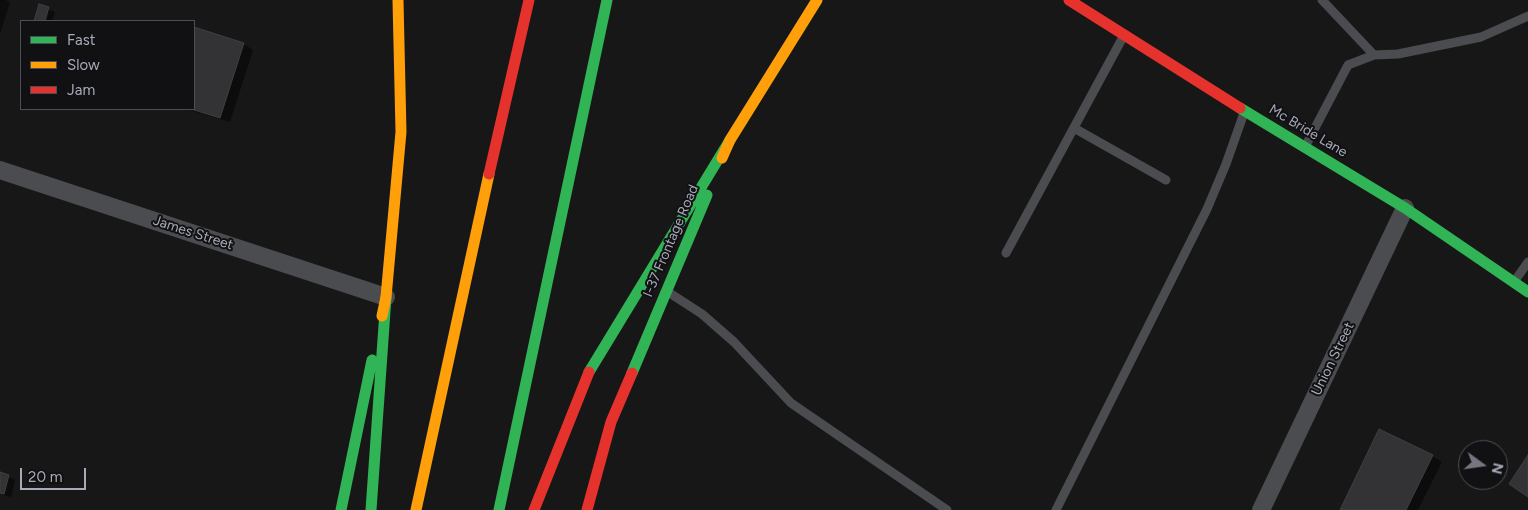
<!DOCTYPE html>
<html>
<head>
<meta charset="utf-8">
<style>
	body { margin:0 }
	#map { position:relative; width:1528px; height:510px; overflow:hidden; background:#171717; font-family:Figtree,sans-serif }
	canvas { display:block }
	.legend { position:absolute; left:20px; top:20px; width:175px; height:90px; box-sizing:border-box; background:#111113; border:1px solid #4d4e55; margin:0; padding:6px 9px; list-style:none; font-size:15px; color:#a7aab9 }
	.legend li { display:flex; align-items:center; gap:10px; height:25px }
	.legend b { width:25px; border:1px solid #4d4e55 }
	.north { position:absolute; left:1458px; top:440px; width:50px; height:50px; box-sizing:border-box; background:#111113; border:1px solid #4d4e55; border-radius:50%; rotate:104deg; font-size:14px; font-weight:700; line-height:20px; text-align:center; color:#a7aab9 }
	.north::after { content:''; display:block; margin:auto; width:18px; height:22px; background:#757780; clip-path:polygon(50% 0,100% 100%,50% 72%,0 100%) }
	.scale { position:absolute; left:20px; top:468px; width:66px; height:22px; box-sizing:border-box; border:2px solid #a7aab9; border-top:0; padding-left:6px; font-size:15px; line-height:18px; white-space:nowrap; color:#a7aab9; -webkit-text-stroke:4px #111113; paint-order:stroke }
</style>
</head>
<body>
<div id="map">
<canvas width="1528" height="510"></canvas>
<ul class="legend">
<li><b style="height:6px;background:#30b455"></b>Fast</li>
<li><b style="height:6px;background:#ff9f0a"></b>Slow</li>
<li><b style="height:6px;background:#e5322d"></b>Jam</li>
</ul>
<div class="north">N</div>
<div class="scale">20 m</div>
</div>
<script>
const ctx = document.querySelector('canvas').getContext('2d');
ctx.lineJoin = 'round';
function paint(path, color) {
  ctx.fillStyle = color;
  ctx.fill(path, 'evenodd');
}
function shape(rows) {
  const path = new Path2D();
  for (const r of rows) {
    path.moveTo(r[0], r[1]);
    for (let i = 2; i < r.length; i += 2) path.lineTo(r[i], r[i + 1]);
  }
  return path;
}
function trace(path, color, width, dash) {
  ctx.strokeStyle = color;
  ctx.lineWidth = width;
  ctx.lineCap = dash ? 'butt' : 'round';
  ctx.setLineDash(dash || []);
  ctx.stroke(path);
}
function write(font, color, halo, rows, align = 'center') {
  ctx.font = font + ' Figtree,sans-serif';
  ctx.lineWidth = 4;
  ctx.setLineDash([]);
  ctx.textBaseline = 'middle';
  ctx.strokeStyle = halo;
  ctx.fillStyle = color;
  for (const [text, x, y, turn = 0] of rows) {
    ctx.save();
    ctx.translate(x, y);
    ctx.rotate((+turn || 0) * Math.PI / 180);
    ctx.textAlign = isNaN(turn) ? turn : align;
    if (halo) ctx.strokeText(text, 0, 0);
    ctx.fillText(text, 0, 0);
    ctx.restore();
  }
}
paint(shape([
	[0,0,6,0,10,3,0,34],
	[40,6,55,12,52,21,35,21],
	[194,28,244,44,253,50,230,122,186,109,194,109],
	[1432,456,1442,462,1418,510,1341,510],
	[0,473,15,480,11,497,0,494]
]), '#0007');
const building = shape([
	[39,4,49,7,45,21,34,21,39,4],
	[194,27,244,43,220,118,191,109,194,109,194,27],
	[1379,429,1433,455,1406,510,1340,510,1379,429],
	[1528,455,1528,497,1509,484,1528,455],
	[0,472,9,475,4,494,0,493,0,472]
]);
paint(building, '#333335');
trace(building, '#3f4043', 1);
trace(shape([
	[1322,0,1374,55],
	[1074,128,1166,180],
	[1305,147,1348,65,1374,55,1398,54,1481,37,1528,16],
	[1006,253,1123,37],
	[1514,282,1528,262],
	[668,292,702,314,734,342,791,403,947,510],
	[1056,510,1207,209,1226,164,1244,113]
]), '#4b4c50', 9);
trace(shape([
	[0,170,386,297],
	[1261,510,1405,208]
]), '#4b4c50', 18);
trace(shape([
	[1240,108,1405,208,1528,292],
	[589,372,730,140],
	[632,373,707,195],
	[341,510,372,360],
	[371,510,386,297],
	[499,510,607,0]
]), '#30b455', 11);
trace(shape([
	[722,158,730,140,817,0],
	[382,316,386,297,401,132,398,0],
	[416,510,489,174]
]), '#ff9f0a', 11);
trace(shape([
	[1069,0,1240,108],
	[489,174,529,0],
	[534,510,589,372],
	[587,510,611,422,632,373]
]), '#e5322d', 11);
write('14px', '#a7aab9', '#111113', [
	["Mc Bride Lane",1308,131,31],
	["James Street",193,233,18],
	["I-37 Frontage Road",671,241,-67],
	["Union Street",1333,359,-64]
]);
</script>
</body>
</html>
